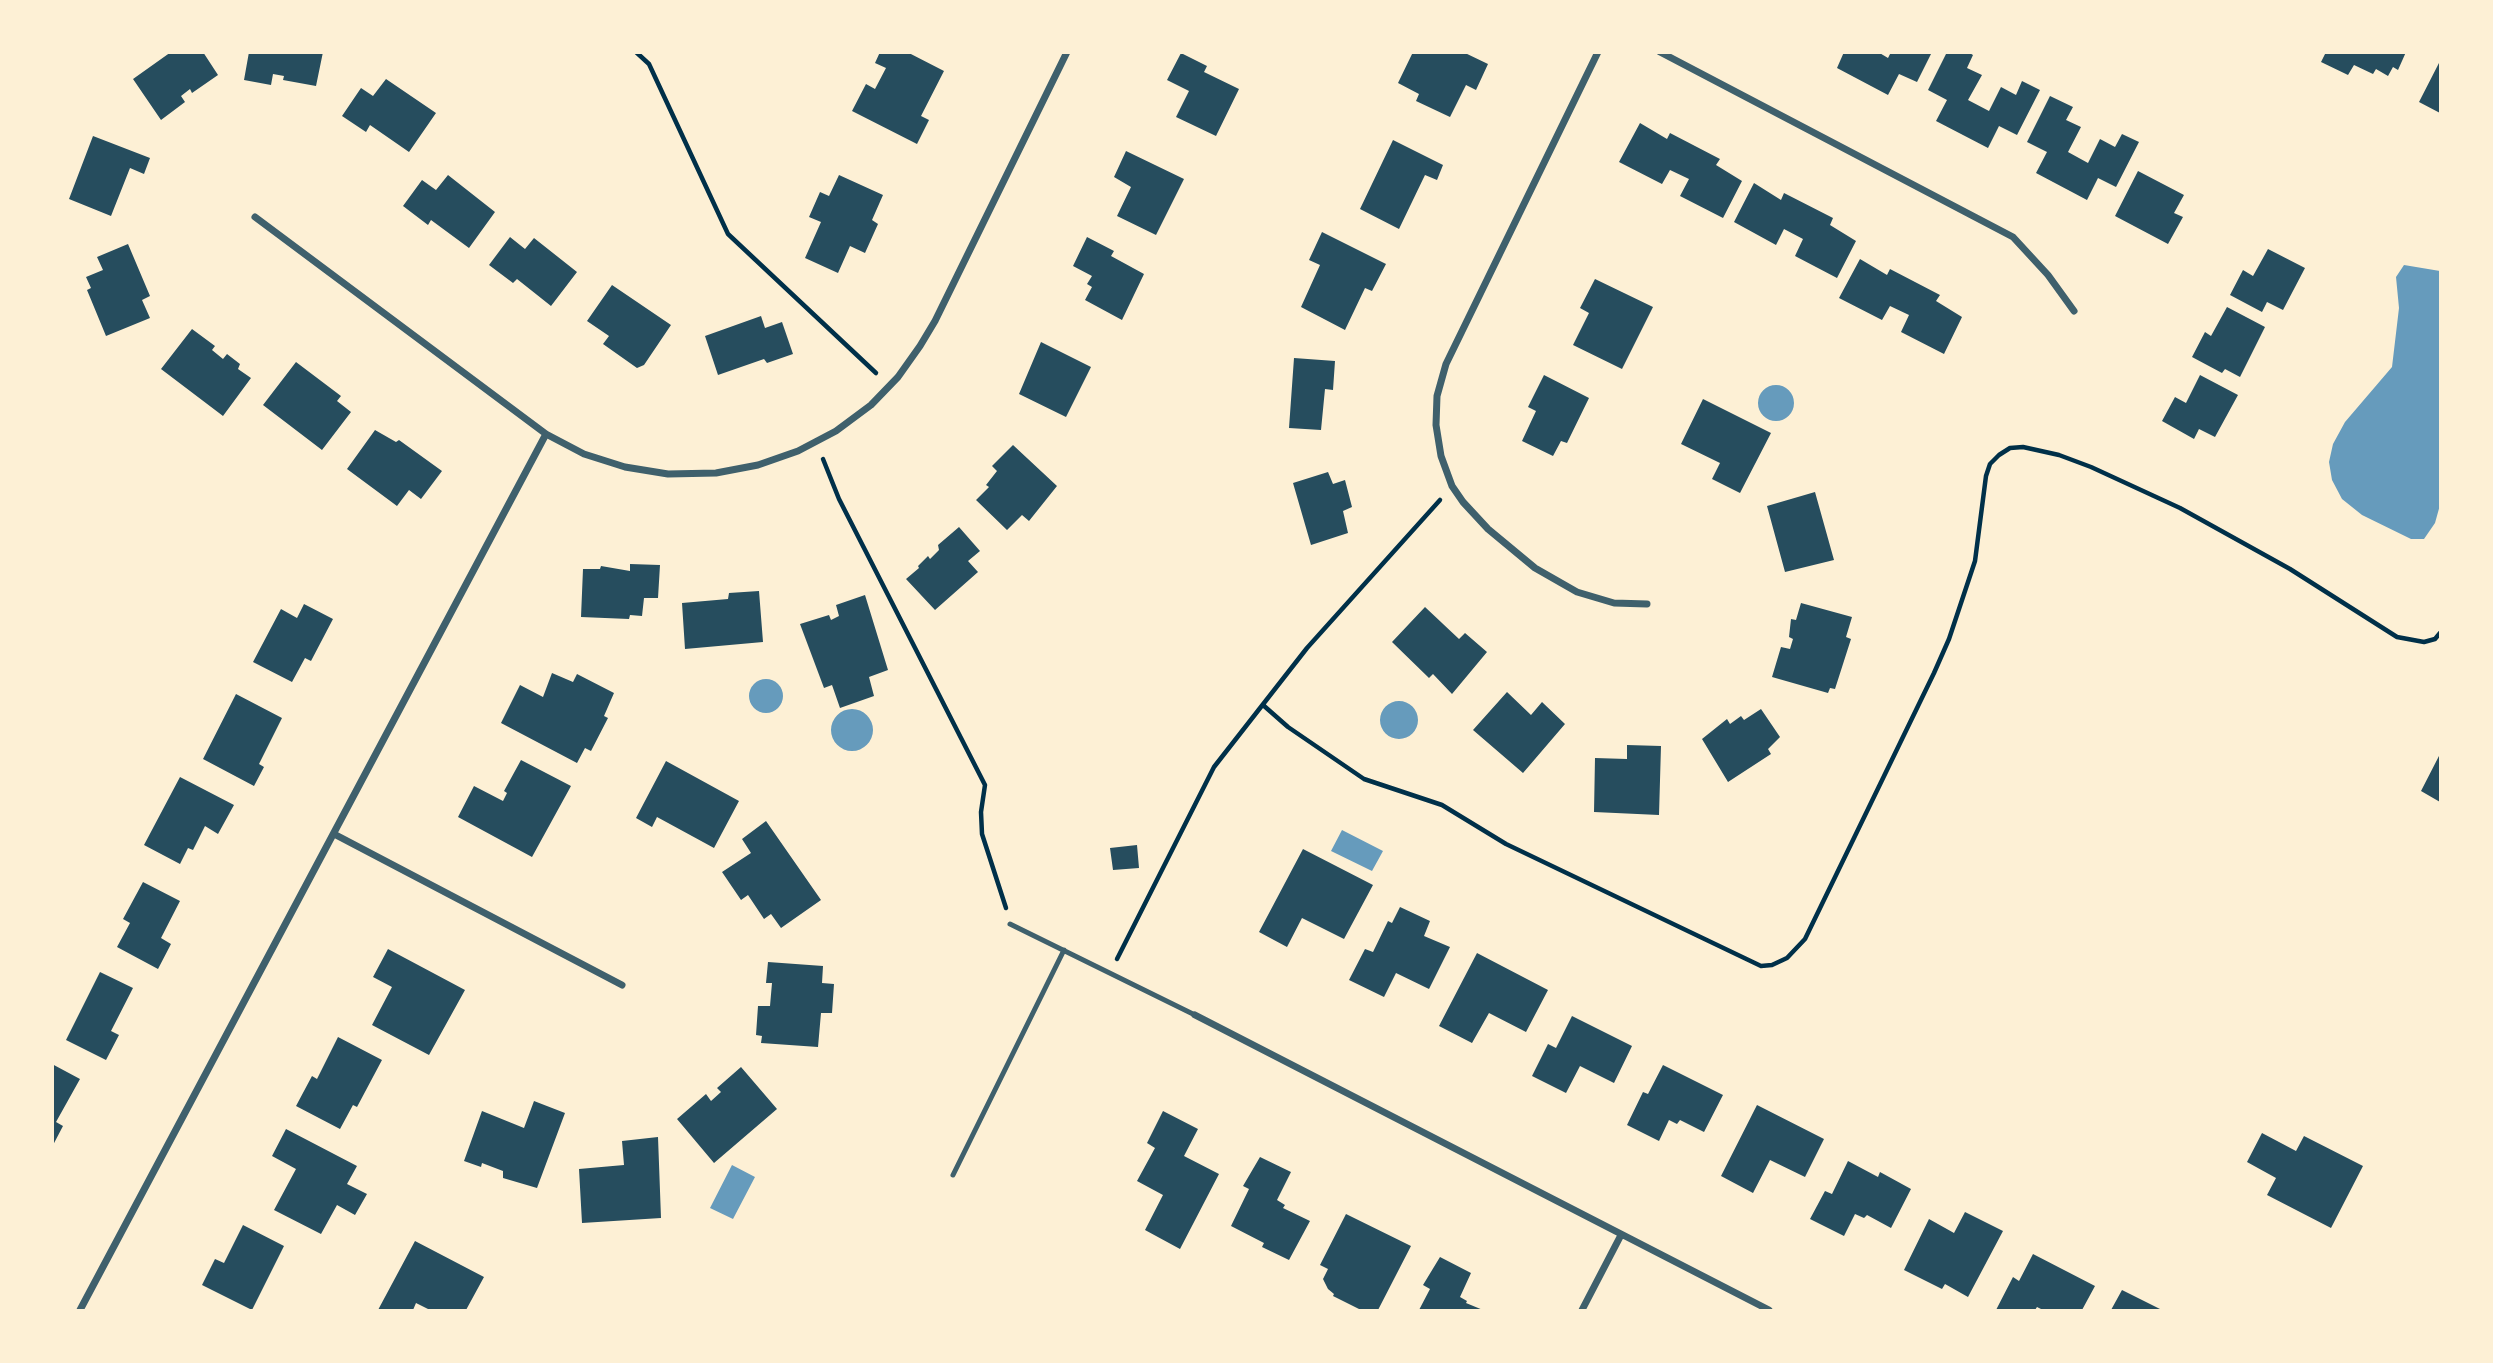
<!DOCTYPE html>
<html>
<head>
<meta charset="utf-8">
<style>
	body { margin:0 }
	#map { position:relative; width:2493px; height:1363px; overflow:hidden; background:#fdf0d5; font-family:Manrope,sans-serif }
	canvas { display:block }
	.frame { position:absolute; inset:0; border:54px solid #fdf0d5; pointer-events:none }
</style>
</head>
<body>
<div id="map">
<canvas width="2493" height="1363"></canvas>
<div class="frame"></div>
</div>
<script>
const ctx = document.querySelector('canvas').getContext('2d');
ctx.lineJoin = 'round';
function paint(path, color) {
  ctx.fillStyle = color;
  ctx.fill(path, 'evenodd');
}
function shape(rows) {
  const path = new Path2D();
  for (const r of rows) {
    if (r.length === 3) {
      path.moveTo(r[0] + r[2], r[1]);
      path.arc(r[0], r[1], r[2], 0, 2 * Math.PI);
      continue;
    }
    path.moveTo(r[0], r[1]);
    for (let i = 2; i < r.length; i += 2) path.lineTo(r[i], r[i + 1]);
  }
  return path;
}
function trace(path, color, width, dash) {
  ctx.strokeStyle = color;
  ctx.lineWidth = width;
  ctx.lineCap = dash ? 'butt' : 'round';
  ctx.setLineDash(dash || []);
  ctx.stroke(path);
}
paint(shape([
	[2404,265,2440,271,2440,505,2435,523,2424,539,2411,539,2362,515,2342,499,2332,480,2329,462,2333,444,2345,422,2392,367,2399,308,2396,277],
	[1776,403,18],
	[766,696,17],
	[1399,720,19],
	[852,730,21],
	[1342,830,1383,851,1372,871,1331,851],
	[732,1165,755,1177,733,1219,710,1208]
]), '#669bbc');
paint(shape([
	[171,52,203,52,218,75,192,93,190,89,181,96,185,102,161,120,133,79],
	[249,52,323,52,316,86,283,80,284,76,273,74,271,85,244,80],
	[880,52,907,52,944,71,921,116,929,120,917,144,852,111,866,84,875,89,886,68,875,63],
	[1413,52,1463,52,1488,64,1476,90,1466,85,1450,117,1416,101,1419,94,1398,83],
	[1844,52,1878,52,1888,58,1891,52,1932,52,1917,82,1899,74,1888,95,1837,68],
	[1947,52,1968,52,1973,55,1967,68,1982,75,1968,100,1989,111,2001,87,2016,95,2022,81,2040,90,2017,135,1999,126,1988,148,1936,121,1947,100,1928,90],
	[2326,52,2406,52,2398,70,2393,67,2388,76,2376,69,2373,74,2354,65,2348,75,2321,62],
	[1181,53,1207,66,1204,72,1239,89,1216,136,1176,117,1189,91,1167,80],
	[2440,61,2440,113,2419,102],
	[386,79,436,113,409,152,370,125,366,132,342,116,361,88,373,96],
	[2050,96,2073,107,2066,120,2081,127,2068,152,2088,163,2100,139,2115,147,2122,134,2139,142,2116,187,2098,178,2087,200,2036,173,2047,152,2027,142],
	[1640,123,1667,139,1670,133,1720,159,1716,165,1742,181,1723,218,1680,196,1689,179,1670,170,1662,184,1619,162],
	[93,136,150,158,144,174,130,168,111,216,69,199],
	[1393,140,1443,165,1437,180,1425,175,1399,229,1360,209],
	[1126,151,1184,179,1156,235,1117,216,1131,187,1114,177],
	[2138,171,2184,195,2174,213,2183,217,2168,244,2115,216],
	[448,175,495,212,469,248,431,220,428,225,403,206,422,180,436,190],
	[839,175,883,195,872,220,878,224,865,253,850,246,838,273,805,258,821,222,809,217,820,192,829,196],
	[1754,183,1781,200,1784,193,1833,218,1830,225,1856,241,1837,278,1795,256,1803,239,1784,229,1776,245,1734,222],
	[1322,232,1386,264,1372,291,1365,288,1345,330,1301,307,1320,265,1309,260],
	[510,237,525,249,534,238,577,272,551,306,517,279,513,283,489,265],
	[1087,237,1114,251,1111,256,1144,274,1122,320,1085,300,1092,287,1087,284,1092,276,1073,266],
	[128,244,150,296,142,300,150,318,106,336,87,290,91,288,86,277,103,270,97,257],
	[2268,249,2305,268,2283,310,2267,302,2262,312,2230,295,2243,270,2253,276],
	[1860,259,1887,275,1890,269,1940,295,1936,301,1962,317,1944,354,1901,332,1909,315,1890,306,1882,320,1839,298],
	[1595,279,1653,307,1622,369,1573,345,1589,313,1580,308],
	[612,285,671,325,644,365,637,368,603,344,609,336,587,321],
	[2227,307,2265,327,2240,377,2225,369,2222,373,2192,357,2205,332,2211,336],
	[761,316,765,328,782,322,793,354,767,363,764,359,718,375,705,336],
	[192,329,215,346,212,350,223,359,227,354,240,364,238,369,251,378,223,416,161,369],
	[1041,342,1091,367,1066,417,1019,394],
	[1294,358,1335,361,1333,390,1325,389,1321,430,1289,428],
	[296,362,341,396,337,401,351,412,322,450,263,405],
	[1544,375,1589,398,1567,443,1561,441,1553,456,1522,441,1536,411,1528,407],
	[2200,375,2238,395,2215,437,2199,429,2194,439,2162,421,2175,397,2186,403],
	[1703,399,1771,433,1740,493,1712,479,1720,463,1681,444],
	[375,430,396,442,399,440,442,471,421,499,409,490,397,506,347,469],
	[1013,445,1057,486,1029,521,1022,515,1007,530,976,500,989,487,986,485,997,471,992,466],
	[1328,472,1333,484,1345,480,1352,507,1343,511,1348,533,1311,545,1293,483],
	[1815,492,1834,560,1785,572,1767,506],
	[959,527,980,551,968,561,978,572,935,610,906,579,919,568,918,566,928,556,930,559,939,550,938,545],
	[630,564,660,565,658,598,644,598,642,616,630,615,629,619,581,617,583,569,600,569,601,566,630,571],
	[759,591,763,642,685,649,682,603,728,599,729,593],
	[865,595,888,670,869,677,874,696,840,708,832,685,824,688,800,624,829,615,831,620,839,616,836,605],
	[1801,603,1852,617,1846,637,1851,639,1835,689,1830,688,1828,693,1772,677,1781,647,1790,649,1793,639,1789,637,1791,619,1796,620],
	[304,604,333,619,311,661,305,658,292,682,253,662,281,609,297,618],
	[1425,607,1459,639,1465,633,1487,652,1452,694,1433,674,1429,678,1392,642],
	[552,673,573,682,577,674,614,693,604,716,608,718,591,751,585,748,577,763,501,723,520,685,543,697],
	[1507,692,1531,715,1542,702,1565,724,1523,773,1473,730],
	[236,694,282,718,259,764,264,767,254,786,203,759],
	[1761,709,1780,737,1768,749,1771,754,1728,782,1702,739,1727,719,1730,724,1741,716,1744,720],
	[1627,745,1661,746,1659,815,1594,812,1595,758,1627,759],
	[2440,754,2440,802,2421,791],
	[521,760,571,786,532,857,458,817,474,786,503,801,507,793,504,791],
	[666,761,739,801,714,848,657,817,652,827,636,818],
	[180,777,234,805,218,834,205,826,193,850,188,848,180,864,144,845],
	[766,821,821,900,781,928,771,914,764,919,748,895,741,900,722,872,751,853,742,839],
	[1137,845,1139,868,1113,870,1110,848],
	[1303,849,1373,885,1344,939,1302,918,1287,947,1259,932],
	[143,882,180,901,161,938,171,944,158,969,117,947,130,923,123,919],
	[1400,907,1430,921,1424,936,1450,947,1429,989,1396,973,1384,997,1349,980,1365,949,1373,952,1388,921,1392,923],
	[388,949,465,990,429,1055,372,1025,392,987,373,977],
	[1477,953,1548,990,1526,1032,1489,1013,1472,1043,1439,1026],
	[768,962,823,966,822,983,834,984,832,1013,821,1013,818,1047,761,1043,762,1036,756,1035,758,1006,770,1006,772,983,766,983],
	[100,972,133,988,111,1031,119,1035,106,1060,66,1040],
	[1572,1016,1632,1046,1614,1083,1580,1066,1566,1093,1532,1076,1548,1044,1556,1048],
	[338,1037,382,1060,357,1107,353,1105,340,1129,296,1106,312,1076,317,1079],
	[52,1064,80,1079,56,1122,63,1126,52,1147],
	[1663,1065,1723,1095,1704,1132,1680,1120,1677,1124,1669,1120,1659,1141,1627,1125,1643,1092,1648,1094],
	[741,1067,777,1109,714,1163,677,1119,706,1094,711,1101,721,1092,717,1088],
	[534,1101,565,1113,537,1188,503,1178,503,1171,482,1163,481,1167,464,1161,482,1111,524,1128],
	[1757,1105,1824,1139,1805,1177,1770,1160,1753,1193,1721,1176],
	[1163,1111,1198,1129,1184,1156,1219,1174,1180,1249,1145,1230,1163,1195,1137,1181,1155,1148,1147,1143],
	[286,1129,357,1166,347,1184,367,1194,355,1215,337,1205,321,1234,274,1210,296,1169,272,1156],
	[2262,1133,2296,1151,2304,1136,2363,1166,2331,1228,2267,1195,2276,1178,2247,1162],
	[658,1137,661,1218,582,1223,579,1169,624,1165,622,1141],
	[1260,1157,1291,1172,1277,1200,1285,1205,1283,1208,1310,1221,1289,1260,1262,1247,1264,1243,1231,1226,1249,1189,1243,1186],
	[1848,1161,1878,1177,1880,1172,1911,1189,1891,1228,1867,1215,1864,1218,1855,1214,1844,1236,1810,1219,1825,1191,1832,1194],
	[1965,1212,2003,1231,1968,1297,1945,1284,1942,1289,1904,1270,1929,1219,1954,1233],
	[1346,1214,1411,1246,1378,1310,1361,1310,1333,1296,1334,1294,1328,1289,1323,1279,1328,1269,1320,1265],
	[243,1225,284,1246,252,1310,202,1285,215,1259,224,1263],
	[415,1241,484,1277,466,1310,430,1310,416,1303,413,1310,378,1310],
	[2033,1254,2095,1286,2082,1310,2043,1310,2037,1307,2035,1310,1996,1310,2013,1277,2019,1281],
	[1440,1257,1471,1273,1460,1297,1467,1301,1466,1303,1483,1310,1419,1310,1430,1289,1423,1285],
	[2122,1290,2162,1310,2111,1310]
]), '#264d5e');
trace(shape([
	[636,52,649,64,728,234,876,373],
	[823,459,839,499,985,785,981,812,982,834,1006,908],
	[1263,705,1288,727,1364,779,1442,805,1506,844,1761,966,1772,965,1787,958,1805,939,1934,673,1949,639,1975,561,1986,476,1990,464,1999,455,2010,448,2023,447,2059,455,2091,467,2180,508,2290,569,2397,637,2424,642,2435,639,2440,633],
	[1117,959,1214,767,1307,648,1440,500]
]), '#003049', 4.5);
trace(shape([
	[1010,924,1195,1015],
	[953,1175,1064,950]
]), '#3f606c', 5);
trace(shape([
	[1598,52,1446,364,1437,396,1436,425,1441,456,1452,486,1463,502,1488,529,1535,568,1577,592,1614,603,1647,604],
	[1660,52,2013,237,2048,275,2074,311],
	[255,217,546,434,584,454,625,467,668,474,716,473,758,465,798,451,836,431,871,405,898,377,920,346,935,321,1067,52],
	[334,834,622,985],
	[1195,1015,1769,1310],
	[80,1310,546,434],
	[1582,1310,1621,1235]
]), '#3f606c', 7);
</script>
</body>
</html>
